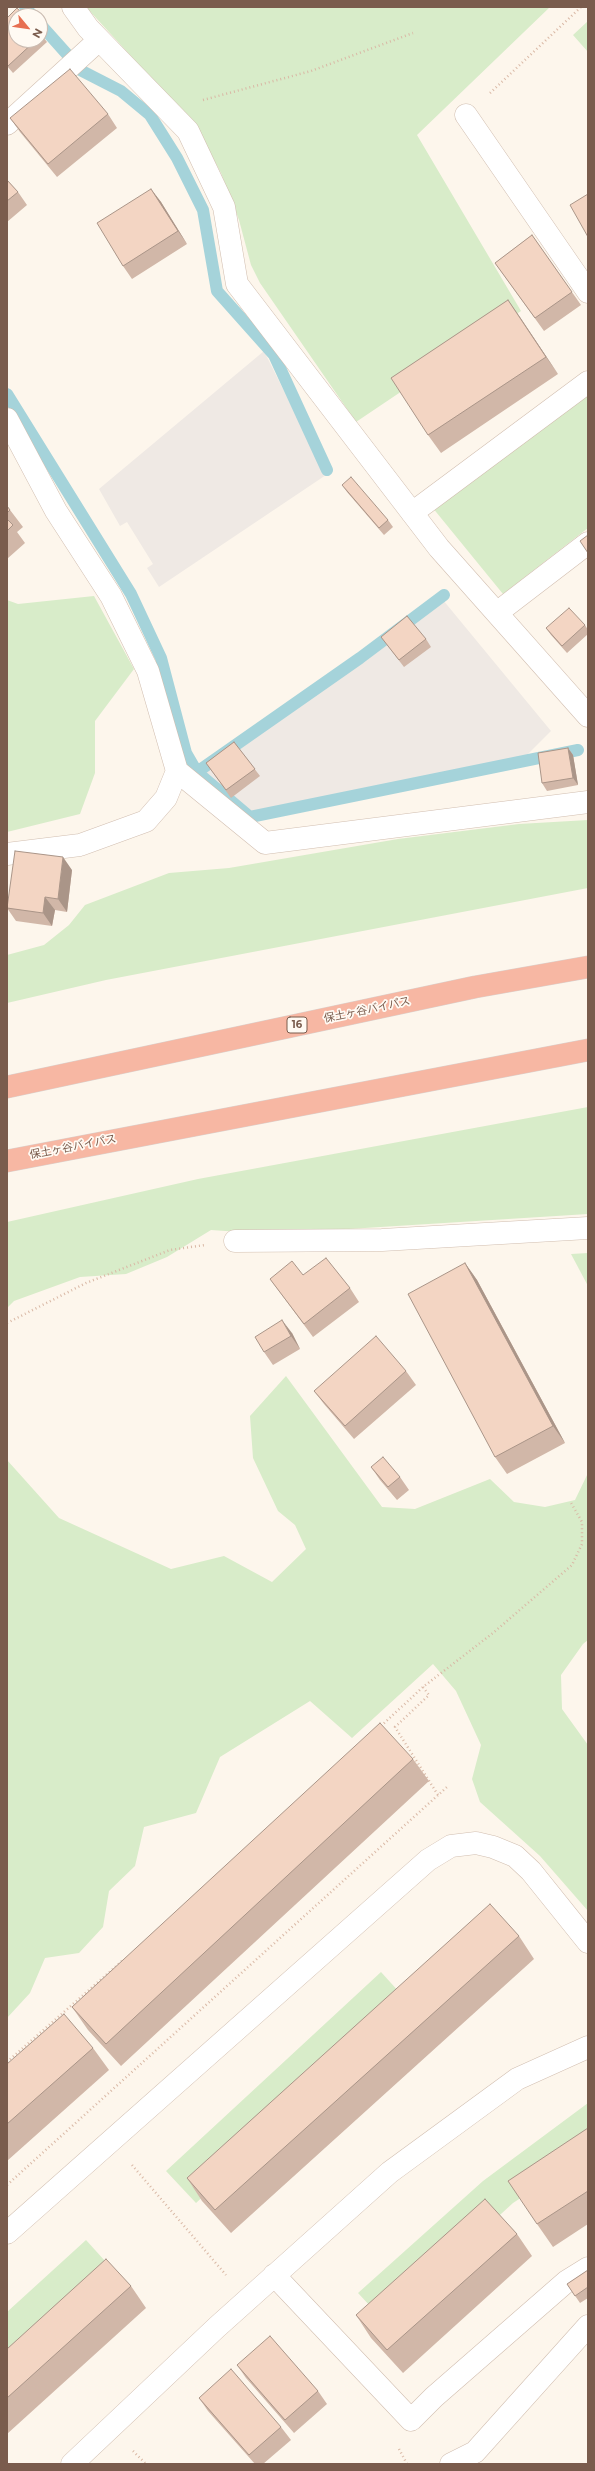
<!DOCTYPE html>
<html>
<head>
<meta charset="utf-8">
<style>
	body { margin:0 }
	#map { position:relative; width:595px; height:2471px; overflow:hidden; background:#fdf6ec; font-family:Montserrat,sans-serif }
	canvas { display:block }
	.frame { position:absolute; inset:0; border:8px solid #7a5c4d; pointer-events:none }
	.north { position:absolute; left:8px; top:8px; width:40px; height:40px; box-sizing:border-box; background:#fffaf3; border:1px solid #cabbb1; border-radius:50%; rotate:119deg; font-size:11px; font-weight:700; line-height:16px; text-align:center; color:#7a5c4d }
	.north::after { content:''; display:block; margin:auto; width:14px; height:18px; background:#e76f51; clip-path:polygon(50% 0,100% 100%,50% 72%,0 100%) }
</style>
</head>
<body>
<div id="map">
<canvas width="595" height="2471"></canvas>
<div class="frame"></div>
<div class="north">N</div>
</div>
<script>
const ctx = document.querySelector('canvas').getContext('2d');
ctx.lineJoin = 'round';
function paint(path, color) {
  ctx.fillStyle = color;
  ctx.fill(path, 'evenodd');
}
function shape(rows) {
  const path = new Path2D();
  for (const r of rows) {
    path.moveTo(r[0], r[1]);
    for (let i = 2; i < r.length; i += 2) path.lineTo(r[i], r[i + 1]);
  }
  return path;
}
function trace(path, color, width, dash) {
  ctx.strokeStyle = color;
  ctx.lineWidth = width;
  ctx.lineCap = dash ? 'butt' : 'round';
  ctx.setLineDash(dash || []);
  ctx.stroke(path);
}
function write(font, color, halo, rows, align = 'center') {
  ctx.font = font + ' Montserrat,"Noto Sans JP",sans-serif';
  ctx.lineWidth = 3.5;
  ctx.setLineDash([]);
  ctx.textBaseline = 'middle';
  ctx.strokeStyle = halo;
  ctx.fillStyle = color;
  for (const [text, x, y, turn = 0] of rows) {
    ctx.save();
    ctx.translate(x, y);
    ctx.rotate((+turn || 0) * Math.PI / 180);
    ctx.textAlign = isNaN(turn) ? turn : align;
    if (halo) ctx.strokeText(text, 0, 0);
    ctx.fillText(text, 0, 0);
    ctx.restore();
  }
}
paint(shape([
	[264,351,326,475,159,587,147,568,153,564,127,522,120,526,99,489],
	[443,600,551,731,526,756,250,815,202,774]
]), '#efe9e4');
paint(shape([
	[86,7,550,7,417,135,521,311,356,422,260,283,251,265,239,220,221,173,196,127],
	[588,21,588,52,573,35],
	[588,389,588,528,503,594,432,507],
	[94,596,134,669,95,721,95,773,80,814,7,832,7,600,18,604],
	[588,820,588,888,106,980,7,1003,7,955,44,945,69,925,85,905,169,873,229,868,398,839,519,824],
	[588,1107,588,1214,269,1234,211,1230,167,1257,126,1274,80,1277,14,1301,7,1308,7,1222,198,1179],
	[588,1253,588,1286,571,1254],
	[286,1376,382,1507,415,1509,490,1479,514,1502,545,1507,575,1500,588,1473,588,1640,583,1644,561,1675,562,1709,588,1745,588,1911,540,1856,480,1802,472,1779,481,1745,456,1691,433,1664,352,1738,310,1701,220,1757,196,1813,144,1827,135,1866,109,1891,103,1927,79,1953,45,1958,30,1993,7,2018,7,1460,59,1518,171,1569,224,1556,272,1582,306,1549,295,1525,278,1511,253,1458,250,1416],
	[381,1972,410,2004,196,2203,166,2171],
	[588,2103,588,2154,513,2203,384,2321,358,2293,483,2181],
	[86,2240,115,2272,7,2370,7,2312]
]), '#d8ecc9');
trace(shape([
	[25,7,33,16],
	[40,24,82,71,121,91,150,115,177,158,203,210,217,291,274,355,327,470],
	[7,394,131,594,161,658,186,753,197,772,250,817,578,750],
	[197,772,360,658,444,595]
]), '#a5d3da', 12);
const minor = shape([
	[73,7,88,28,188,131,224,207,237,284,439,548,588,716],
	[466,115,588,292],
	[7,124,99,40],
	[7,419,56,511,111,596,148,671,177,771,265,843,588,802],
	[412,513,588,382],
	[498,612,588,543],
	[7,854,80,845,146,821,166,798,177,771],
	[235,1241,382,1240,588,1228],
	[7,2233,428,1860,451,1846,476,1843,493,1847,515,1856,531,1871,588,1942],
	[274,2275,411,2420,434,2397,567,2281,588,2268],
	[72,2464,217,2327,390,2172,517,2079,588,2047],
	[451,2464,475,2452,588,2326]
]);
const highway = shape([
	[7,1087,475,987,588,967],
	[7,1161,588,1050]
]);
trace(minor, '#d1beb0', 23);
trace(highway, '#dad1cd', 23);
trace(shape([
	[490,93,581,7],
	[203,100,311,71,413,33],
	[7,1323,86,1283,170,1250,205,1245],
	[423,1687,429,1695,395,1727,438,1795],
	[381,1726,423,1687,493,1633,572,1565,582,1544,582,1522,570,1501],
	[7,2062,122,1961],
	[132,2165,226,2275],
	[7,2185,447,1787],
	[399,2449,407,2464],
	[133,2451,146,2464]
]), '#d9b8a5', 2.5, [1, 3]);
trace(minor, '#fff', 22);
trace(highway, '#f7b7a3', 22);
paint(shape([
	[7,18,16,40,40,40,40,33,47,42,13,73,7,66],
	[108,114,117,128,57,177,20,132,10,118],
	[7,180,18,192,27,205,7,222],
	[151,189,161,202,187,244,132,279,123,266],
	[532,235,581,305,544,331,495,263],
	[508,300,558,374,441,453,428,435],
	[342,485,388,520,393,527,384,535,347,492],
	[7,506,23,527,17,532,25,543,7,559],
	[585,625,588,630,588,634,567,653,551,635,546,628],
	[381,637,426,639,431,647,404,667],
	[234,742,260,776,231,798,206,763],
	[568,748,573,755,578,785,547,791,542,783],
	[72,870,67,912,55,910,52,926,16,921,7,908],
	[465,1263,477,1280,565,1443,507,1474,495,1457],
	[303,1275,350,1288,359,1302,313,1337,270,1279],
	[292,1333,300,1349,273,1365,264,1352],
	[406,1371,416,1385,354,1439,324,1404,314,1391],
	[371,1467,400,1477,409,1490,397,1500,380,1480],
	[413,1759,429,1781,121,2066,88,2030,72,2007],
	[519,1936,534,1959,231,2233,202,2201,187,2178],
	[93,2048,109,2070,7,2161,7,2064],
	[588,2128,588,2224,553,2247,537,2224],
	[517,2234,532,2256,403,2373,371,2338,356,2315],
	[588,2270,588,2298,580,2303,567,2284],
	[131,2286,146,2308,7,2434,7,2349],
	[237,2365,318,2391,327,2404,294,2433,246,2378],
	[199,2398,281,2427,291,2440,263,2464,255,2464,208,2411]
]), '#d1b7a8');
paint(shape([
	[151,189,161,202,187,244,178,231],
	[508,300,520,317,558,374,546,357],
	[568,748,573,755,578,785,573,778],
	[63,857,72,870,67,912,58,899],
	[45,897,55,910,52,926,43,913],
	[465,1263,477,1280,565,1443,553,1426],
	[282,1320,292,1333,300,1349,291,1336]
]), '#aa9588');
const building = shape([
	[17,8,24,16,16,16,16,40,36,40,8,66,7,64,7,18,17,8],
	[70,69,108,114,48,164,10,118,70,69],
	[7,180,18,192,7,201,7,180],
	[151,189,178,231,123,266,97,223,151,189],
	[588,194,588,237,570,205,588,194],
	[532,235,572,292,535,318,495,263,532,235],
	[508,300,546,357,428,435,391,378,508,300],
	[351,477,388,520,379,528,342,485,351,477],
	[7,506,10,510,7,513,7,506],
	[7,519,13,525,7,531,7,519],
	[588,535,588,553,580,541,588,535],
	[569,608,585,625,562,646,546,628,569,608],
	[407,616,426,639,399,660,381,637,407,616],
	[234,742,255,769,226,790,206,763,234,742],
	[568,748,573,778,542,783,538,753,568,748],
	[15,851,63,857,58,899,45,897,43,913,7,908,15,851],
	[326,1258,350,1288,304,1324,270,1279,292,1261,303,1275,326,1258],
	[465,1263,553,1426,495,1457,408,1294,465,1263],
	[282,1320,291,1336,264,1352,255,1337,282,1320],
	[376,1336,406,1371,345,1426,314,1391,376,1336],
	[383,1457,400,1477,388,1487,371,1467,383,1457],
	[380,1723,413,1759,106,2044,72,2007,380,1723],
	[490,1904,519,1936,215,2210,187,2178,490,1904],
	[64,2014,93,2048,7,2124,7,2064,64,2014],
	[588,2128,588,2191,537,2224,508,2181,588,2128],
	[485,2199,517,2234,387,2350,356,2315,485,2199],
	[106,2259,131,2286,7,2398,7,2349,106,2259],
	[588,2270,588,2287,575,2296,567,2284,588,2270],
	[270,2336,318,2391,285,2420,237,2365,270,2336],
	[231,2369,281,2427,249,2455,199,2398,231,2369]
]);
paint(building, '#f3d5c3');
trace(building, '#aa9588', 1);
for (const [x, y, w] of [
	[297,1025,20]
]) {
  const box = new Path2D();
  box.roundRect(x - w / 2, y - 8, w, 16, 3);
  ctx.fillStyle = '#fffaf3';
  ctx.fill(box);
  trace(box, '#7a5c4d', 1);
}
write('bold 10px', '#7a5c4d', null, [
	["16",297,1025]
]);
write('11px', '#7a5c4d', '#fffaf3', [
	["保土ヶ谷バイパス",367,1010,-12],
	["保土ヶ谷バイパス",73,1147,-11]
]);
</script>
</body>
</html>
